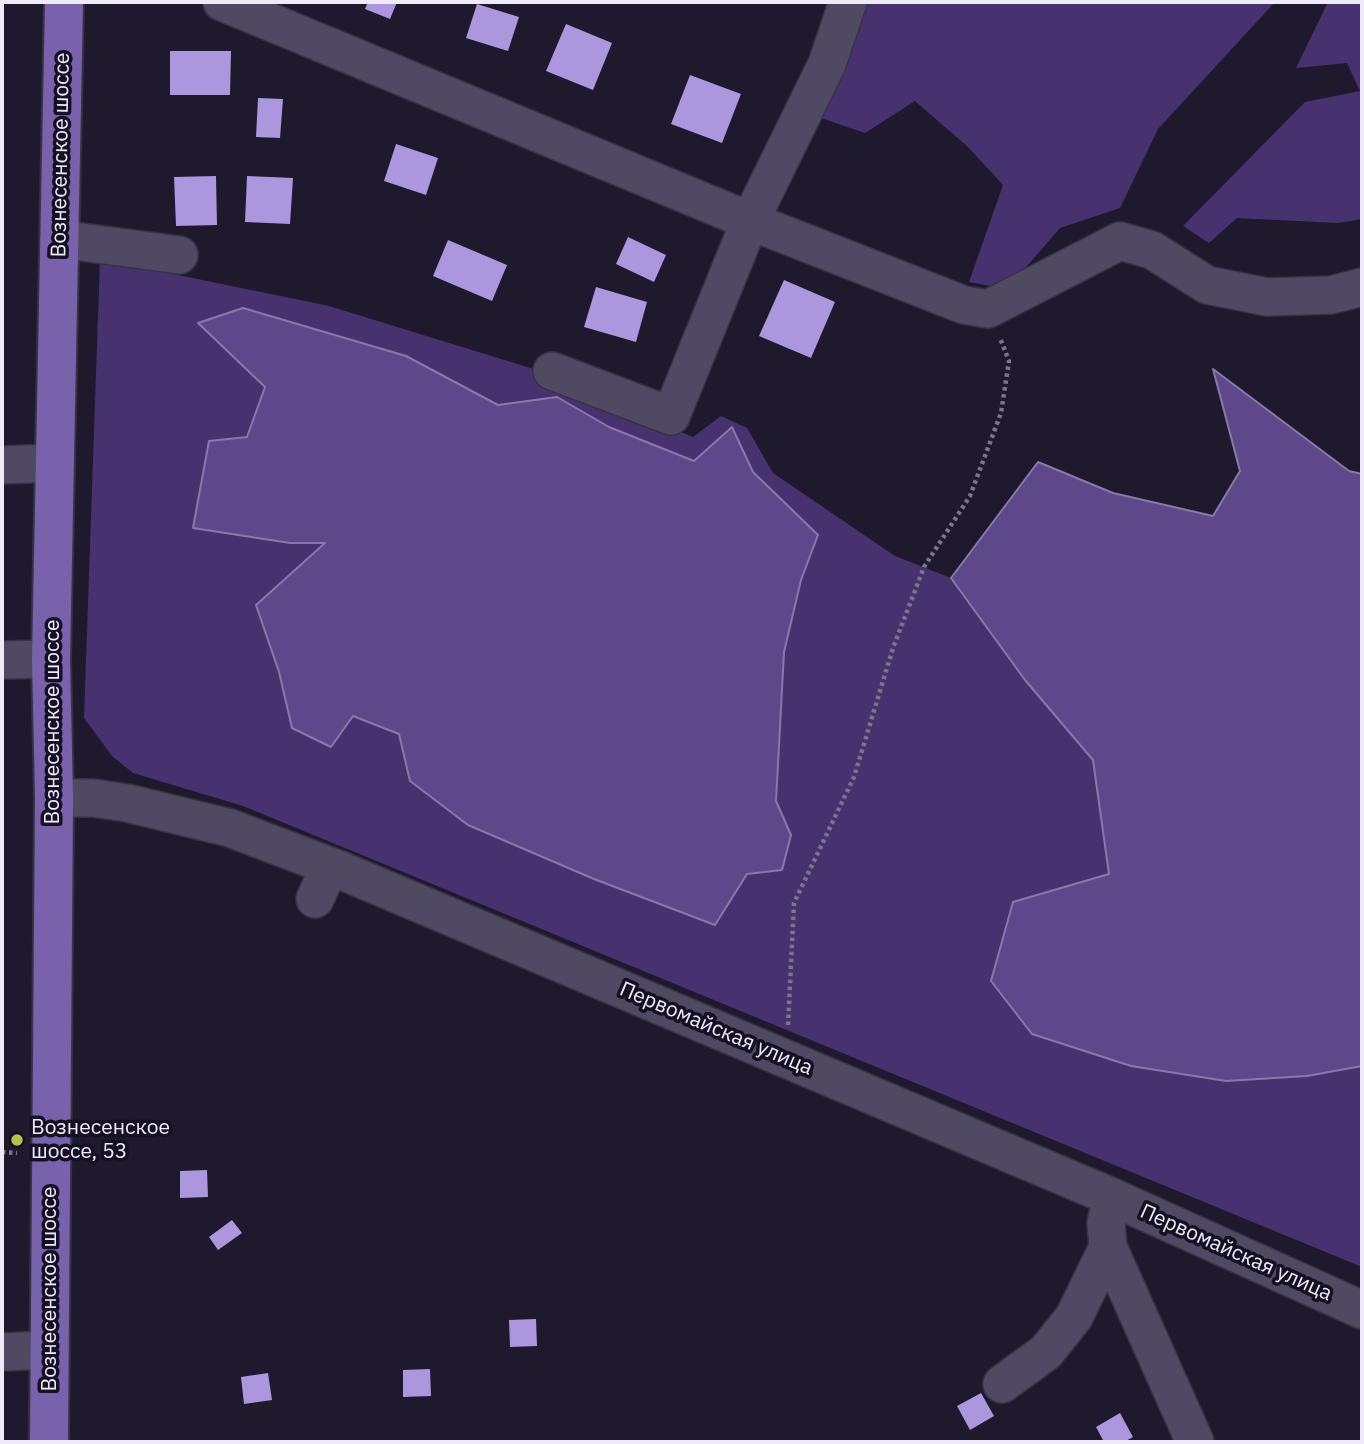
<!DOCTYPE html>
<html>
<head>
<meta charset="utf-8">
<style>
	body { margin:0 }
	#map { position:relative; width:1364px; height:1444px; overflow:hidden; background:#1f192e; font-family:"IBM Plex Sans",sans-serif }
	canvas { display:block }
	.frame { position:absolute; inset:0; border:4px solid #eeeafa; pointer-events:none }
</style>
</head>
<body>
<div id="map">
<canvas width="1364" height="1444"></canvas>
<div class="frame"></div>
</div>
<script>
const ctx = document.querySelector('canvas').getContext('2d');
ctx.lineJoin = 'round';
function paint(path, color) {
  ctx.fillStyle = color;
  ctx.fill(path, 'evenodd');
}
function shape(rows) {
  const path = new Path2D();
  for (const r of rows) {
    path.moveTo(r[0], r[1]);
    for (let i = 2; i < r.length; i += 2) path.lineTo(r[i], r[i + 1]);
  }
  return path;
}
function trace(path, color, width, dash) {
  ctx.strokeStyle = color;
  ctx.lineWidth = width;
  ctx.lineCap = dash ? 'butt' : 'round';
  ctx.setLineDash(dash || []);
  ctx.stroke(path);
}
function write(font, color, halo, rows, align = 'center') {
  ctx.font = font + ' "IBM Plex Sans",sans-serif';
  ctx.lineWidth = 7;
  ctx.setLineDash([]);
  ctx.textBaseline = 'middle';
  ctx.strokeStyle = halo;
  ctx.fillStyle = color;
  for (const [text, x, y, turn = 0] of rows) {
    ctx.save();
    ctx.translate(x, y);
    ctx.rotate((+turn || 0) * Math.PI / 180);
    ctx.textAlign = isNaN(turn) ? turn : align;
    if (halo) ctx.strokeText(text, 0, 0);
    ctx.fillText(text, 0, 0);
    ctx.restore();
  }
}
paint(shape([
	[861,2,1275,2,1158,129,1120,208,1060,228,1007,289,969,282,1003,185,968,147,915,101,865,133,818,117],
	[1328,2,1362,2,1362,219,1338,223,1237,218,1209,243,1183,226,1305,102,1360,91,1347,63,1296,68],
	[100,259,329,306,537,370,693,437,721,416,747,428,773,473,895,556,951,578,1025,680,1093,760,1110,874,1013,902,991,981,1032,1034,1226,1081,1307,1076,1362,1066,1362,1267,243,806,133,773,112,756,84,718],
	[243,308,406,356,498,405,557,397,609,427,695,461,732,427,753,472,818,535,801,580,784,652,776,801,791,835,747,874,715,925,399,734,353,716,292,728,279,672,326,543,290,543,193,528,209,442,247,437,265,387,199,323]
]), '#473270');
const water = shape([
	[243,308,406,356,498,405,557,397,609,427,694,461,732,427,753,472,818,535,801,580,784,652,776,801,791,835,782,870,747,874,715,925,594,879,468,825,410,781,399,734,353,716,331,747,292,728,279,672,256,605,325,543,290,543,193,528,209,441,247,437,265,387,198,323,243,308],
	[1213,369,1349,471,1362,474,1362,1066,1307,1076,1226,1081,1131,1066,1032,1034,991,981,1013,902,1109,874,1093,760,1025,680,951,578,1038,462,1113,493,1213,516,1240,471,1213,369]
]);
paint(water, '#5d4989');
trace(water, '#8879ab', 2);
paint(shape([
	[368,2,397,2,390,19,365,9],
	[477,4,519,17,508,51,466,38],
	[566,24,612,43,593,90,546,71],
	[170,51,231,51,230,95,170,95],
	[690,75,741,94,722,143,671,124],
	[258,98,283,99,280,138,256,137],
	[396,144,438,158,426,195,384,181],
	[216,176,217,225,176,226,174,177],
	[247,176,293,178,290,224,245,222],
	[628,237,666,255,654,282,616,264],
	[448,240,507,265,492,301,433,276],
	[784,280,835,302,811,358,759,336],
	[596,287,647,302,636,342,584,327],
	[207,1170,208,1197,180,1198,180,1171],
	[232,1220,242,1233,218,1250,209,1237],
	[536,1319,537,1346,510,1347,509,1320],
	[430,1369,431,1396,403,1397,403,1370],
	[268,1373,272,1400,244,1404,241,1377],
	[981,1393,994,1416,970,1430,957,1406],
	[1120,1413,1133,1437,1124,1442,1104,1442,1096,1427]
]), '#ab97de');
const minor = shape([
	[222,2,750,221,964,305,988,309,1120,241,1152,250,1207,285,1267,297,1331,295,1362,287],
	[59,239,179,255],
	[552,371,671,416,750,221,827,64,848,2],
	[2,465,55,463],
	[2,660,51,659],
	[54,798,93,798,127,803,230,828,340,870,1112,1197,1362,1310],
	[315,899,330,866],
	[1112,1197,1106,1223,1108,1247,1195,1442],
	[2,1352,50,1350],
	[1002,1384,1046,1352,1074,1317,1108,1247]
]);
const major = shape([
	[49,1442,54,798,51,659,64,2]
]);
trace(minor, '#373244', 40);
trace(major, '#373244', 42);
trace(shape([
	[788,1025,794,903,854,777,893,648,924,567,970,496,1001,413,1009,361,1000,338],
	[2,1152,17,1153]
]), '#7a7588', 4.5, [3.5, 3.5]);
trace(minor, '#504962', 37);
trace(major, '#7962ac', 38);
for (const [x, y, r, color] of [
	[17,1140,7,"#b2c34c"]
]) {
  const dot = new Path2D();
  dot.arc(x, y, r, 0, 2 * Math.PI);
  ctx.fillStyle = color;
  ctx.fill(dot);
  trace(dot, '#161024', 2.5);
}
write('21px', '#eeeafa', '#161024', [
	["Вознесенское шоссе",61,155,-89],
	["Вознесенское шоссе",53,722,-90],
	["Первомайская улица",716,1029,23],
	["Первомайская улица",1236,1253,24],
	["Вознесенское шоссе",50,1289,-90]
]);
write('21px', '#eeeafa', '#161024', [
	["Вознесенское",31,1128],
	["шоссе, 53",31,1152]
], 'left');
</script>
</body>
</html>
